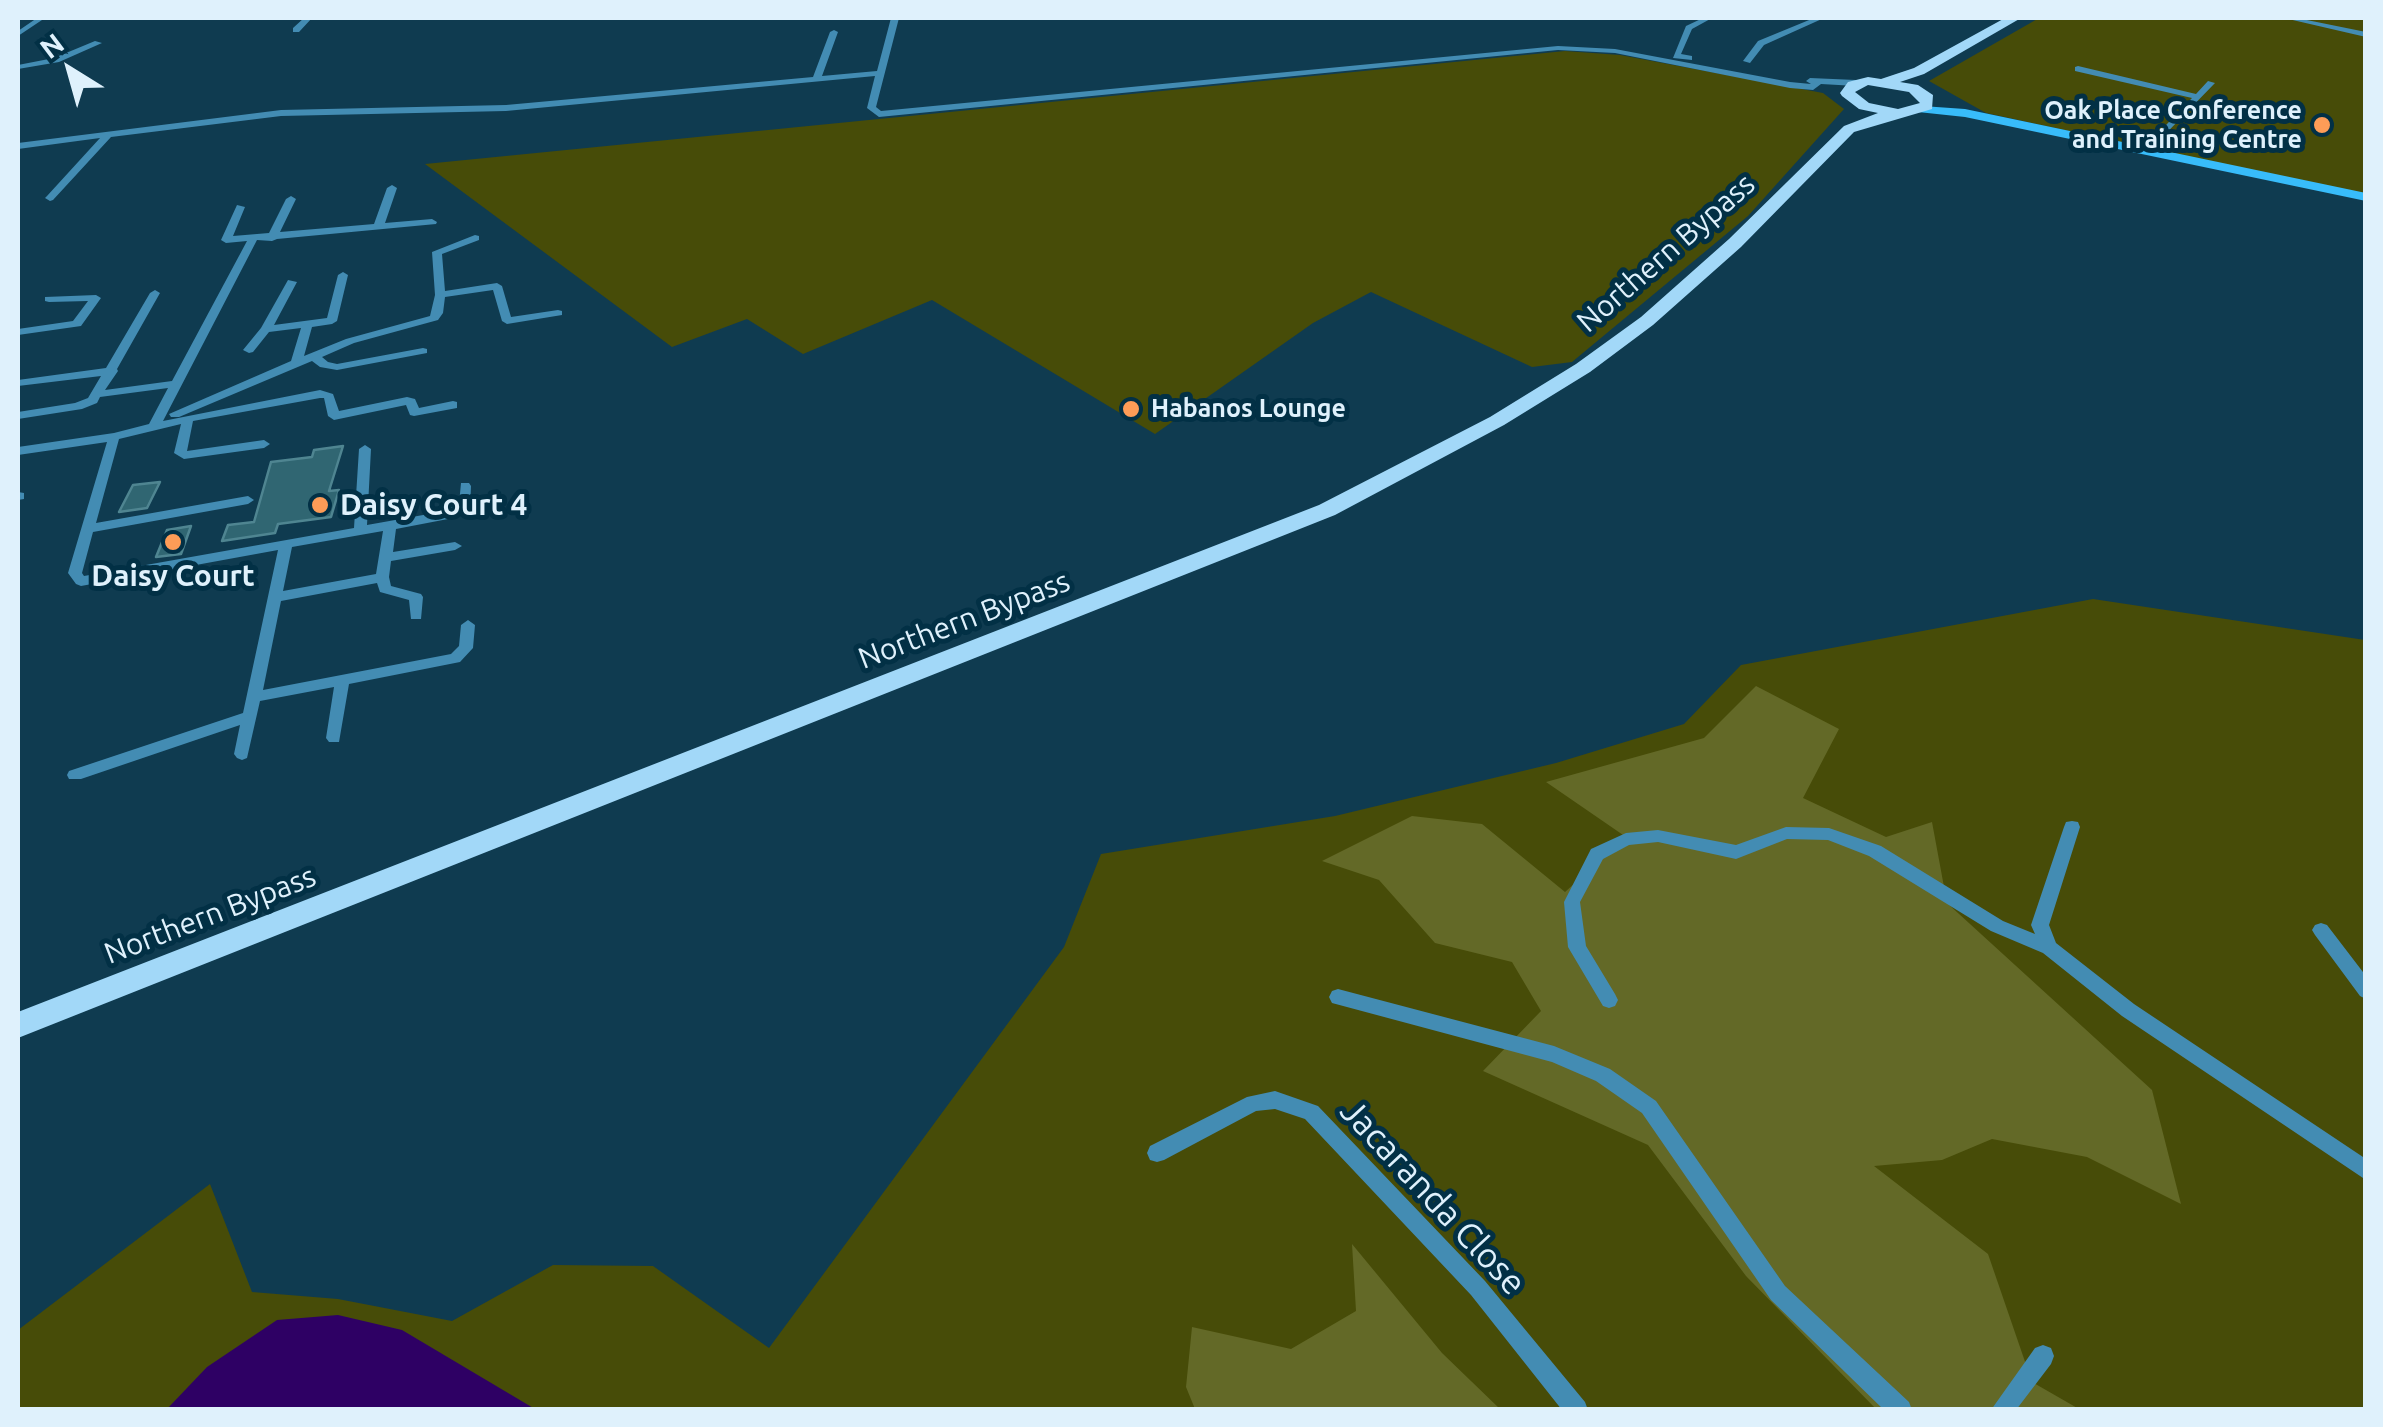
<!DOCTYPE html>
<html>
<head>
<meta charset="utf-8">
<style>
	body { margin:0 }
	#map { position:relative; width:2383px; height:1427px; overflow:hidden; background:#0f3b50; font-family:Ubuntu,sans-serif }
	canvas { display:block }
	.frame { position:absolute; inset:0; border:20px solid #dff1fc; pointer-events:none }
	.north { position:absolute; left:20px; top:20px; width:100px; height:100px; -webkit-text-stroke:8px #023045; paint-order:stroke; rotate:323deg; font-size:28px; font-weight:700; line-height:40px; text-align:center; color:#dff1fc }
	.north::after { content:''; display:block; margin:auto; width:35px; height:45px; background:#dff1fc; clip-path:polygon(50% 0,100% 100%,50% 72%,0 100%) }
</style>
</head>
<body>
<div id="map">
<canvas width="2383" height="1427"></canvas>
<div class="frame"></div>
<div class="north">N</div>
</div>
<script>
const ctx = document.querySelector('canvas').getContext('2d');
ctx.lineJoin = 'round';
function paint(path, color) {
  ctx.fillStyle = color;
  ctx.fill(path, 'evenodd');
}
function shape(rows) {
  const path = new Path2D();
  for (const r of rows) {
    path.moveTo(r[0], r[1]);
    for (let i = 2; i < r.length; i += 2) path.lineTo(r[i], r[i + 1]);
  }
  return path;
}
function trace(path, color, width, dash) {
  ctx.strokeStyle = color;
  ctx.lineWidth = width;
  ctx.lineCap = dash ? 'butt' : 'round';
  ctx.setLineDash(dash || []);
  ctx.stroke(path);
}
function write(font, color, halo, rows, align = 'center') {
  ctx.font = font + ' Ubuntu,sans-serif';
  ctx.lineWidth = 10;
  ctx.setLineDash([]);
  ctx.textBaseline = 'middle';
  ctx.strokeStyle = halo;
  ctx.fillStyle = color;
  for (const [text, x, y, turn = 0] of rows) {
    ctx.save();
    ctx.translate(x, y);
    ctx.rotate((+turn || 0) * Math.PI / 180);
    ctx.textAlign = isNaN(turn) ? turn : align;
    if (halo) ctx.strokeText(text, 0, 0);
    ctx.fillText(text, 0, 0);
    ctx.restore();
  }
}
paint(shape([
	[2039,18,2365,18,2365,195,1986,113,1929,81],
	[1565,51,1620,55,1823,93,1844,109,1748,216,1572,362,1532,367,1371,292,1313,323,1155,434,932,300,803,354,747,319,672,347,425,164],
	[2093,599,2365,640,2365,1409,18,1410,18,1330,210,1184,252,1292,338,1299,452,1321,553,1265,653,1266,769,1348,1064,947,1101,854,1335,816,1556,763,1684,724,1741,665]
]), '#474c08');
paint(shape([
	[1756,686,1839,729,1803,798,1886,837,1932,822,1947,903,2152,1090,2181,1204,2087,1157,1992,1139,1942,1160,1874,1166,1988,1254,2032,1382,2079,1409,1876,1409,1746,1276,1648,1145,1483,1071,1541,1011,1512,962,1435,943,1379,880,1322,861,1412,816,1482,824,1565,892,1626,837,1546,782,1704,738],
	[1352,1244,1442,1353,1500,1409,1195,1409,1186,1387,1192,1327,1291,1349,1356,1311]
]), '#636927');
paint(shape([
	[338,1315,402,1330,535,1409,167,1409,207,1367,277,1320]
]), '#2e0064');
const building = shape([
	[343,446,329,491,339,490,331,517,278,524,275,533,222,541,228,525,254,522,271,462,312,457,314,450,343,446],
	[160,482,147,508,119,512,133,485,160,482],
	[191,526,181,554,156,557,167,530,191,526]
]);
paint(building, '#306672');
trace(building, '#4f8591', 2.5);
paint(shape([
	[37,18,45,18,18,36,18,31,37,18],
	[304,18,312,18,299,32,293,32,293,28,304,18],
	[891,18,899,18,876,107,881,111,1558,46,1615,49,1790,82,1811,84,1806,81,1810,78,1856,80,1860,83,1856,86,1821,84,1813,90,1790,88,1615,53,1558,50,879,117,867,108,875,76,506,111,281,116,111,137,53,200,50,201,45,198,47,196,100,138,18,149,18,143,281,110,506,105,813,77,830,32,834,30,838,32,822,76,877,71,891,18],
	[1703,18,1712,18,1692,29,1681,54,1692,56,1692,60,1673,58,1686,26,1703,18],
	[1814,18,1824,18,1764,45,1750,63,1743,61,1758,41,1814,18],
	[2284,18,2297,18,2366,32,2366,37,2284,18],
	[95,41,102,43,59,62,18,69,18,65,54,58,95,41],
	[2078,66,2196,94,2208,81,2215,83,2146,154,2143,153,2143,149,2192,98,2075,71,2075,67,2078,66],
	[392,185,397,188,385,223,432,219,437,222,436,224,277,239,272,241,257,240,163,421,320,390,333,394,339,411,407,397,415,399,419,408,453,401,457,402,457,408,414,416,410,415,406,405,334,420,328,416,324,398,320,398,193,421,187,451,264,440,270,444,264,448,184,459,174,453,181,424,119,439,96,523,248,496,254,500,248,504,93,532,82,573,84,576,354,528,359,449,365,445,371,449,367,525,440,512,459,504,461,483,469,483,471,486,470,509,448,519,396,529,393,552,455,542,462,546,455,550,391,561,389,577,391,586,421,594,423,597,421,619,411,619,409,600,380,592,377,583,281,601,263,690,451,654,459,646,461,625,468,620,475,625,473,648,460,662,455,663,349,684,339,742,329,742,326,738,334,687,260,701,247,758,242,760,237,758,234,754,240,725,81,779,69,779,67,775,69,771,243,713,278,550,81,586,76,584,68,573,107,442,18,455,18,447,114,433,149,424,168,388,100,397,97,403,82,409,18,419,18,412,75,403,88,398,101,376,18,386,18,380,106,368,150,293,155,290,160,293,117,369,118,371,105,390,172,381,247,241,226,243,221,240,237,205,245,207,233,236,269,233,286,199,291,196,296,199,280,232,374,224,387,188,392,185],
	[383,531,376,574,283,591,292,547,383,531],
	[475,235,479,236,479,240,442,254,445,291,497,283,502,286,511,317,558,310,562,311,562,315,507,324,502,321,493,290,445,297,443,313,438,320,354,343,322,357,328,362,337,364,423,348,427,349,427,353,337,370,320,367,312,361,179,417,171,417,169,414,291,361,301,328,269,332,253,352,249,353,243,350,261,328,288,280,297,282,274,325,327,318,338,275,343,272,348,275,337,321,332,324,312,327,304,356,346,339,430,316,435,295,432,252,475,235],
	[96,295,101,298,81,326,18,335,18,329,73,321,88,301,49,302,45,301,45,297,96,295],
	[18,492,24,493,24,499,18,500,18,492],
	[2072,821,2078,822,2080,827,2049,925,2056,943,2134,1004,2366,1159,2366,1180,2122,1016,2043,953,1991,931,1869,856,1828,840,1787,839,1736,859,1658,842,1629,845,1603,859,1580,902,1586,946,1615,994,1618,1000,1615,1006,1609,1008,1603,1006,1568,947,1564,902,1591,849,1626,833,1658,830,1736,845,1786,827,1829,828,1881,846,2003,921,2035,934,2031,925,2064,827,2066,822,2072,821],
	[2321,923,2327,925,2366,976,2366,999,2360,996,2315,935,2312,930,2315,925,2321,923],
	[1338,989,1554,1046,1610,1069,1656,1101,1785,1286,1909,1402,1912,1410,1884,1410,1771,1300,1642,1113,1596,1081,1552,1062,1332,1003,1329,997,1332,991,1338,989],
	[1275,1091,1318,1106,1485,1281,1585,1402,1588,1410,1562,1410,1471,1295,1305,1119,1275,1109,1256,1111,1164,1160,1157,1162,1150,1160,1147,1153,1150,1146,1247,1097,1275,1091],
	[2043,1345,2051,1348,2054,1356,2051,1364,2016,1410,1991,1410,2035,1348,2043,1345]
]), '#438cb3');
paint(shape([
	[1922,106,1965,109,2366,193,2366,201,1965,117,1918,112,1916,110,1922,106]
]), '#38bcfa');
paint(shape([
	[2005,18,2021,18,1924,74,1900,82,1918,85,1933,95,1932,109,1854,132,1741,247,1653,325,1590,372,1504,425,1335,515,18,1038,18,1012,1319,505,1490,417,1576,364,1641,317,1729,239,1844,126,1878,113,1859,109,1842,96,1840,93,1848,82,1868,77,1881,79,1914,68,2005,18],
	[1868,85,1909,92,1920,103,1898,109,1869,103,1855,92,1868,85]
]), '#a2d8f8');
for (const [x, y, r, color] of [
	[2322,125,10,"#fd9c57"],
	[1131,409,10,"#fd9c57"],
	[320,505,10,"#fd9c57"],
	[173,542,10,"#fd9c57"]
]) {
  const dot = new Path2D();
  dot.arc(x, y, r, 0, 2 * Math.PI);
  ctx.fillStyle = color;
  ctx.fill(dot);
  trace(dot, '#023045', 4);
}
write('bold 25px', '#dff1fc', '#023045', [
	["Oak Place Conference",2302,111],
	["and Training Centre",2302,140],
	["Habanos Lounge",1151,409,"left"]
], 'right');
write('30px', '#dff1fc', '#023045', [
	["Northern Bypass",1666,253,-41],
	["Northern Bypass",964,620,-21],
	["Northern Bypass",210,915,-21]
]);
write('bold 30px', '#dff1fc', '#023045', [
	["Daisy Court 4",340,505],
	["Daisy Court",173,576,"center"]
], 'left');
write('35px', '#dff1fc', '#023045', [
	["Jacaranda Close",1433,1197,47]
]);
</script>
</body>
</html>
